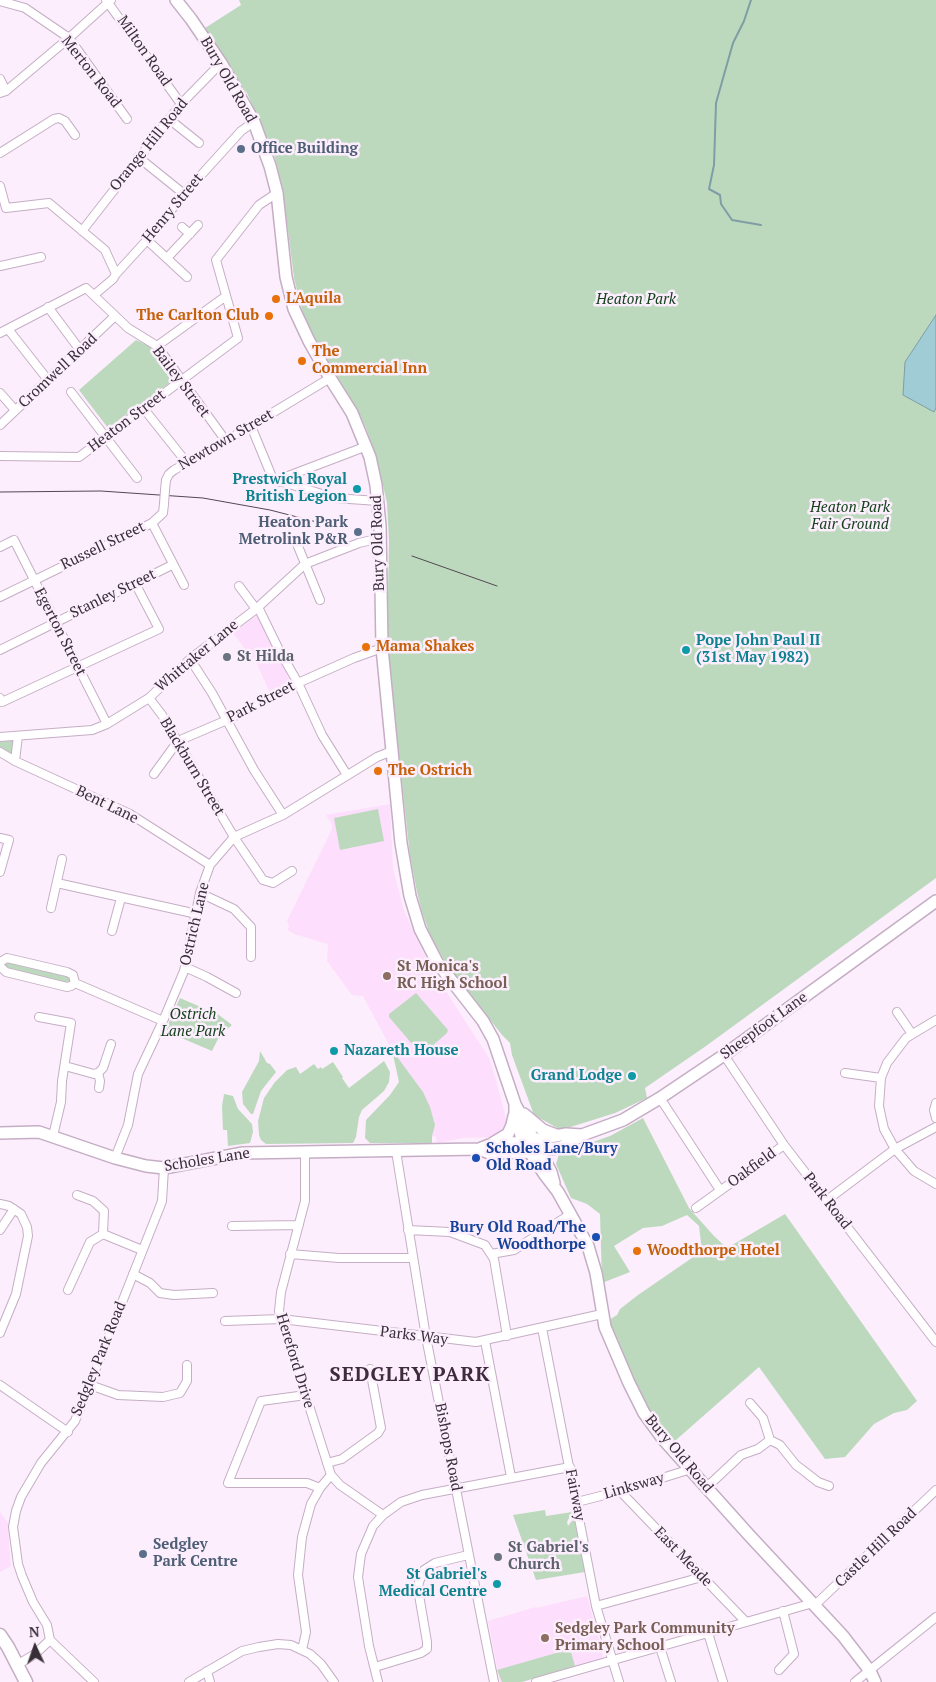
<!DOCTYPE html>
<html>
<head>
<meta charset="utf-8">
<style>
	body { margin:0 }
	#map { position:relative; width:936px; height:1682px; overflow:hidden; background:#fceefc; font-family:"PT Serif",serif }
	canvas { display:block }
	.north { position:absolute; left:10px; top:1622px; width:50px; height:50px; -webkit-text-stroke:4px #fceefc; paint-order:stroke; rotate:357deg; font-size:14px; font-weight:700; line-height:20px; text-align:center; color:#382e38 }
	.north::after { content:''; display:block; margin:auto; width:18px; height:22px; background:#382e38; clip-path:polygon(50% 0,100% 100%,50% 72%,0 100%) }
</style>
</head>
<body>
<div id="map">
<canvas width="936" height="1682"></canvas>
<div class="north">N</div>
</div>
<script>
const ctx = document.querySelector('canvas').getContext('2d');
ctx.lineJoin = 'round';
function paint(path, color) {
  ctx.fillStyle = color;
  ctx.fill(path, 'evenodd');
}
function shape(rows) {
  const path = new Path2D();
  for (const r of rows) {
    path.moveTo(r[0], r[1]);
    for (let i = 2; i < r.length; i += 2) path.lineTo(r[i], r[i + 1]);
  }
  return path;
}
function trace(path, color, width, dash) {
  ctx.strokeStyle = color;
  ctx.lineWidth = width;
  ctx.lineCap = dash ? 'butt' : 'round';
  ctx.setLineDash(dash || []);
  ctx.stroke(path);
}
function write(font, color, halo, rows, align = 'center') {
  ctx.font = font + ' "PT Serif",serif';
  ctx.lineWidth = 5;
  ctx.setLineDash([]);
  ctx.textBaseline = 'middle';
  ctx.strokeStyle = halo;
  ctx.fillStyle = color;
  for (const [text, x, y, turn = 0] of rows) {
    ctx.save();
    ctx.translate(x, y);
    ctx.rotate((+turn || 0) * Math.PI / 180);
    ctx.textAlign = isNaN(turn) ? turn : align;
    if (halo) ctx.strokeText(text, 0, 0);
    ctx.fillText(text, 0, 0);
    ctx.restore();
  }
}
paint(shape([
	[257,615,259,616,290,681,269,691,254,657,252,658,233,633],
	[390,804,393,869,404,911,429,965,489,1058,496,1080,507,1123,503,1131,493,1137,463,1138,437,1143,436,1136,430,1137,392,1050,363,996,352,995,327,961,328,944,294,934,288,930,289,925,287,921,332,829,332,824,326,815],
	[0,1512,8,1523,9,1547,11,1566,0,1572],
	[587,1596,603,1655,602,1659,522,1682,500,1682,488,1621,536,1607,537,1608]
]), '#fddefc');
paint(shape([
	[239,0,936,0,936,878,706,1046,645,1088,647,1098,615,1113,561,1130,534,1115,512,1055,510,1043,502,1035,447,965,430,935,422,912,417,892,410,856,387,646,389,541,387,503,376,456,366,428,360,415,319,347,303,314,294,278,283,191,274,154,247,93,245,91,205,28,241,5],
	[136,340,149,346,175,379,108,428,79,390],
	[15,740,11,757,0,751,0,742],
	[378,809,384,841,340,850,334,818],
	[4,961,69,975,73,981,68,984,7,969,3,965],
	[416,993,448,1030,447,1033,423,1054,419,1052,389,1017,389,1014],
	[180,998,219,1015,232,1025,220,1035,212,1051,165,1031],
	[392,1050,423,1092,430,1107,435,1125,432,1136,432,1143,370,1143,365,1138,366,1120,390,1095,399,1082],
	[260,1051,267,1063,270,1064,276,1072,261,1091,253,1114,251,1114,243,1104,242,1092,259,1061],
	[384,1061,390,1072,389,1082,384,1091,362,1110,359,1117,356,1137,353,1143,266,1144,261,1140,259,1135,258,1121,264,1098,275,1082,287,1070,296,1067,300,1074,314,1064,318,1069,321,1067,322,1069,333,1062,343,1077,342,1078,349,1088],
	[224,1094,233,1096,238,1109,252,1124,253,1132,250,1143,228,1146,227,1130,223,1130,222,1106],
	[643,1118,689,1208,714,1236,727,1248,785,1214,917,1401,907,1410,894,1413,874,1424,845,1457,825,1459,759,1367,676,1440,677,1441,675,1441,655,1419,643,1399,621,1351,609,1320,617,1315,620,1309,638,1295,702,1251,699,1226,687,1215,662,1226,643,1228,614,1246,630,1272,602,1283,600,1214,587,1204,571,1198,556,1164,559,1154,610,1136],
	[545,1510,546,1516,572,1512,567,1522,568,1526,574,1518,585,1572,536,1580,513,1515],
	[570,1649,575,1666,522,1682,502,1682,497,1670]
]), '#bcd9be');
const water = shape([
	[936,315,936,408,934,412,903,395,905,362,936,315]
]);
paint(water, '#9fccd5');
trace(water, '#809da6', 1);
trace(shape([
	[751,0,744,21,733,43,716,103,714,165,709,189,720,195,721,204,732,220,761,225]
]), '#809da6', 2);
const minor = shape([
	[106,0,181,104],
	[0,1,25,8,69,38,127,119],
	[0,79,6,91],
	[0,93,6,91,69,38,111,0],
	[169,119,199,143],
	[0,153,54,119,59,118,65,121,75,135],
	[138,157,184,194],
	[0,186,6,208,49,203,105,250,116,274],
	[182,227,190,234],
	[82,231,181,104,221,63],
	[147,240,187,277],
	[167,258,198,225],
	[0,266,41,257],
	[94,295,113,279,116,274,147,240,184,194,241,131,254,122],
	[48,307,80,350],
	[8,329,48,380],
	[0,333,86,288,128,328,157,346,226,441],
	[157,346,226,296],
	[71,392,137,478],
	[0,393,15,410],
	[144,409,187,463],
	[0,425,115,316],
	[251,426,272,477,276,480,335,498,378,501],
	[0,456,79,457,238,338,216,260,259,205,277,193],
	[280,482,283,478,367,446],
	[165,490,166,480,169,474,174,470,226,441,330,378],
	[152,523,184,585],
	[295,539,320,600],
	[0,547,14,540,107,724],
	[239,586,256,609],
	[0,597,152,523,163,513,164,504],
	[258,607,279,650,298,683,322,735,347,775],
	[0,650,172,565],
	[190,659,212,693,254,770,283,815],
	[0,698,2,702,159,629,135,583],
	[149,698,162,715,234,837,263,880,273,883,292,871],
	[0,737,92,730,107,724,149,698,190,659,256,609,305,564,359,543,380,538],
	[0,752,15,761,130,814,210,865],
	[15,761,18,736],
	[154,774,178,741,227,720,298,683,354,658,382,648],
	[0,838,9,840,0,872],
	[57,883,197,914],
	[200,893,234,909,251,927,251,957],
	[51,908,62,859],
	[112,931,121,898],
	[0,962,7,958,67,972,73,975,75,983],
	[0,966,6,972,67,987,71,986,75,983],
	[185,967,207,977,236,993],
	[75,983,163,1021],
	[897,1012,912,1034],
	[39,1017,71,1023,62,1081,61,1102,53,1136],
	[936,1020,906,1038,887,1063,881,1078,879,1106,884,1129,895,1149,914,1171,936,1184],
	[724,1055,784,1145,936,1342],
	[65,1066,94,1074,98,1073,103,1068,111,1044],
	[98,1073,100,1081,99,1088],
	[845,1073,881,1078],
	[660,1098,720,1190],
	[936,1103,934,1110,936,1118],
	[396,1151,426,1337,494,1682],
	[305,1152,305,1201,281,1292,279,1311,331,1475,340,1485,383,1515],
	[115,1158,128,1125,138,1074,163,1021,184,971,200,893,210,865,234,837,283,815,377,757,392,751],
	[827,1200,895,1149,936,1127],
	[0,1204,9,1206,21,1214,27,1227,28,1236,16,1294,0,1333],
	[696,1208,784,1145],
	[232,1226,299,1225],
	[0,1230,14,1209],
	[408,1230,450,1232,485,1245,494,1259,507,1336],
	[103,1234,142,1250],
	[290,1254,339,1258,413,1258],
	[491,1254,514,1250,571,1214],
	[133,1274,150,1283,160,1293,174,1295,213,1293],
	[68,1290,90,1242,103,1234,104,1211,93,1201,77,1195],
	[225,1321,281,1319,476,1342,602,1314],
	[542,1328,596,1606,619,1682],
	[485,1341,511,1477],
	[0,1385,68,1432],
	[90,1385,118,1395,163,1397,180,1393,187,1381,187,1365],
	[306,1395,261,1401,228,1483,307,1483,320,1488],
	[770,1440,780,1445,796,1465,804,1471,818,1482,829,1486],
	[327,1463,342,1459,378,1433,381,1428,370,1369],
	[707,1487,741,1455,758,1449,770,1440,763,1418,750,1403],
	[620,1491,746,1622],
	[577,1502,620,1491,691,1469],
	[815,1605,936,1490],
	[596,1606,702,1577],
	[708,1633,723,1682],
	[50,1640,47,1625,33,1602,22,1576,18,1564,13,1527,16,1511,21,1497,41,1463,75,1421,159,1209,162,1201,164,1168],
	[50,1640,94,1682],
	[660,1647,671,1682],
	[302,1650,306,1632,298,1575,302,1537,311,1504,320,1488,331,1475],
	[17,1665,35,1654,50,1640],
	[375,1667,421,1653,427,1649,427,1642,418,1589,419,1582,424,1570,435,1563,468,1555],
	[779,1670,794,1654,783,1611],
	[207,1671,210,1682],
	[189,1682,242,1651,259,1647,278,1644,291,1645,310,1654,321,1664,334,1682],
	[378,1682,369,1646,358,1577,361,1554,373,1526,383,1515,401,1502,422,1495,570,1467],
	[536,1682,813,1603],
	[855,1682,936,1617]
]);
const primary = shape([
	[176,0,191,19,221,63,254,122,270,166,277,193,286,277,294,309,309,341,330,378,352,413,370,457,376,485,380,526,382,648,401,843,410,896,420,929,437,962,483,1021,493,1039,515,1104,515,1115,523,1142,545,1175,558,1192,588,1246,596,1273,605,1327,629,1383,644,1413,663,1439,749,1535,843,1636,870,1671,875,1682],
	[516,1106,551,1172,554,1183],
	[524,1114,543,1130,556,1135],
	[0,1133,39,1132,115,1158,146,1166,164,1168,243,1153,479,1149,489,1153,530,1152,556,1148,564,1146,582,1135,623,1120,660,1098,724,1055,936,901],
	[493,1143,508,1134,512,1125,514,1116],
	[479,1149,489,1145,523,1142,566,1134,582,1135]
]);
const trunk = shape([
	[0,1635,8,1647,26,1682]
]);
trace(minor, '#c5aec5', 10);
trace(primary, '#c5aec5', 14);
trace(trunk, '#c5aec5', 15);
trace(minor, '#fff', 8);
trace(primary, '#fff', 11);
trace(trunk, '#fff', 12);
trace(shape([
	[0,492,101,491,203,498,270,510,340,528],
	[412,556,497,586]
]), '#534953', 1);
const minorBridge = shape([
	[164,504,165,490]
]);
trace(minorBridge, '#c5aec5', 10, []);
trace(minorBridge, '#fff', 8);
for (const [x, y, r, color] of [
	[241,149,5,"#5c6f8a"],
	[276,299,5,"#e8710a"],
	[269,316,5,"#e8710a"],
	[302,361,5,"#e8710a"],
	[357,489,5,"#0f9aa8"],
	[358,532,5,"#5c6f8a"],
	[366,647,5,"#e8710a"],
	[686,650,5,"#0f9aa8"],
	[227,657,5,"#6b7280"],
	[378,771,5,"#e8710a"],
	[387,976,5,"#8d6e63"],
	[334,1051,5,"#0f9aa8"],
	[632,1076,5,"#0f9aa8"],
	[476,1158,5,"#1a4fb4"],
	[596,1237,5,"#1a4fb4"],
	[637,1251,5,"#e8710a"],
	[143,1554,5,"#5c6f8a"],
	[498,1557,5,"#6b7280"],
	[497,1584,5,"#0f9aa8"],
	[545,1638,5,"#8d6e63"]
]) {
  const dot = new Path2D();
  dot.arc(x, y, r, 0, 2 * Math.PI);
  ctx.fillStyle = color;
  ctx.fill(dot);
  trace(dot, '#fceefc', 2);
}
write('15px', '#382e38', '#fceefc', [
	["Milton Road",144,51,55],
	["Merton Road",91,72,52],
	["Bury Old Road",228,80,60],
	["Orange Hill Road",149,145,-51],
	["Henry Street",173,208,-50],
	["Cromwell Road",58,371,-43],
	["Bailey Street",181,382,53],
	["Heaton Street",127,421,-37],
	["Newtown Street",226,440,-30],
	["Bury Old Road",378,543,-92],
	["Russell Street",103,546,-26],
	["Stanley Street",113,594,-26],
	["Egerton Street",60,632,63],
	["Whittaker Lane",197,656,-40],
	["Park Street",261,702,-27],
	["Blackburn Street",192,767,59],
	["Bent Lane",107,805,26],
	["Ostrich Lane",195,924,-77],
	["Sheepfoot Lane",764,1026,-36],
	["Scholes Lane",207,1160,-9],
	["Oakfield",752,1168,-36],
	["Park Road",827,1201,52],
	["Parks Way",414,1336,7],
	["Sedgley Park Road",99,1359,-68],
	["Hereford Drive",295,1361,73],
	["Bishops Road",448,1447,79],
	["Bury Old Road",679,1454,50],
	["Linksway",634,1486,-16],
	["Fairway",575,1495,79],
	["Castle Hill Road",876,1548,-44],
	["East Meade",683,1557,46]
]);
write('bold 15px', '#4e5e75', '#fceefc', [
	["Office Building",251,149],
	["Heaton Park",348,523,"right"],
	["Metrolink P&R",348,540,"right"],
	["Sedgley",153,1545],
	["Park Centre",153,1562]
], 'left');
write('bold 15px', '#c56008', '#fceefc', [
	["L'Aquila",286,299],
	["The Carlton Club",259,316,"right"],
	["The",312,352],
	["Commercial Inn",312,369],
	["Mama Shakes",376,647],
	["The Ostrich",388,771],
	["Woodthorpe Hotel",647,1251]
], 'left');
write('italic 15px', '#15421d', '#fceefc', [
	["Heaton Park",636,300],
	["Heaton Park",850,508],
	["Fair Ground",850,525],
	["Ostrich",193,1015],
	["Lane Park",193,1032]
]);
write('bold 15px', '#0d838f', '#fceefc', [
	["Prestwich Royal",347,480],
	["British Legion",347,497],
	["Pope John Paul II",696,641,"left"],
	["(31st May 1982)",696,658,"left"],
	["Nazareth House",344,1051,"left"],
	["Grand Lodge",622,1076],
	["St Gabriel's",487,1575],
	["Medical Centre",487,1592]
], 'right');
write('bold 15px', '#5b616d', '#fceefc', [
	["St Hilda",237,657],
	["St Gabriel's",508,1548],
	["Church",508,1565]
], 'left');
write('bold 15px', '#785e54', '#fceefc', [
	["St Monica's",397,967],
	["RC High School",397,984],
	["Sedgley Park Community",555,1629],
	["Primary School",555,1646]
], 'left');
write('bold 15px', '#164399', '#fceefc', [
	["Scholes Lane/Bury",486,1149],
	["Old Road",486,1166],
	["Bury Old Road/The",586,1228,"right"],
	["Woodthorpe",586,1245,"right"]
], 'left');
ctx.letterSpacing = '1px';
write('bold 20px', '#3e2b3e', '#fceefc', [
	["SEDGLEY PARK",410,1375]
]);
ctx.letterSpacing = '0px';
</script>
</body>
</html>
